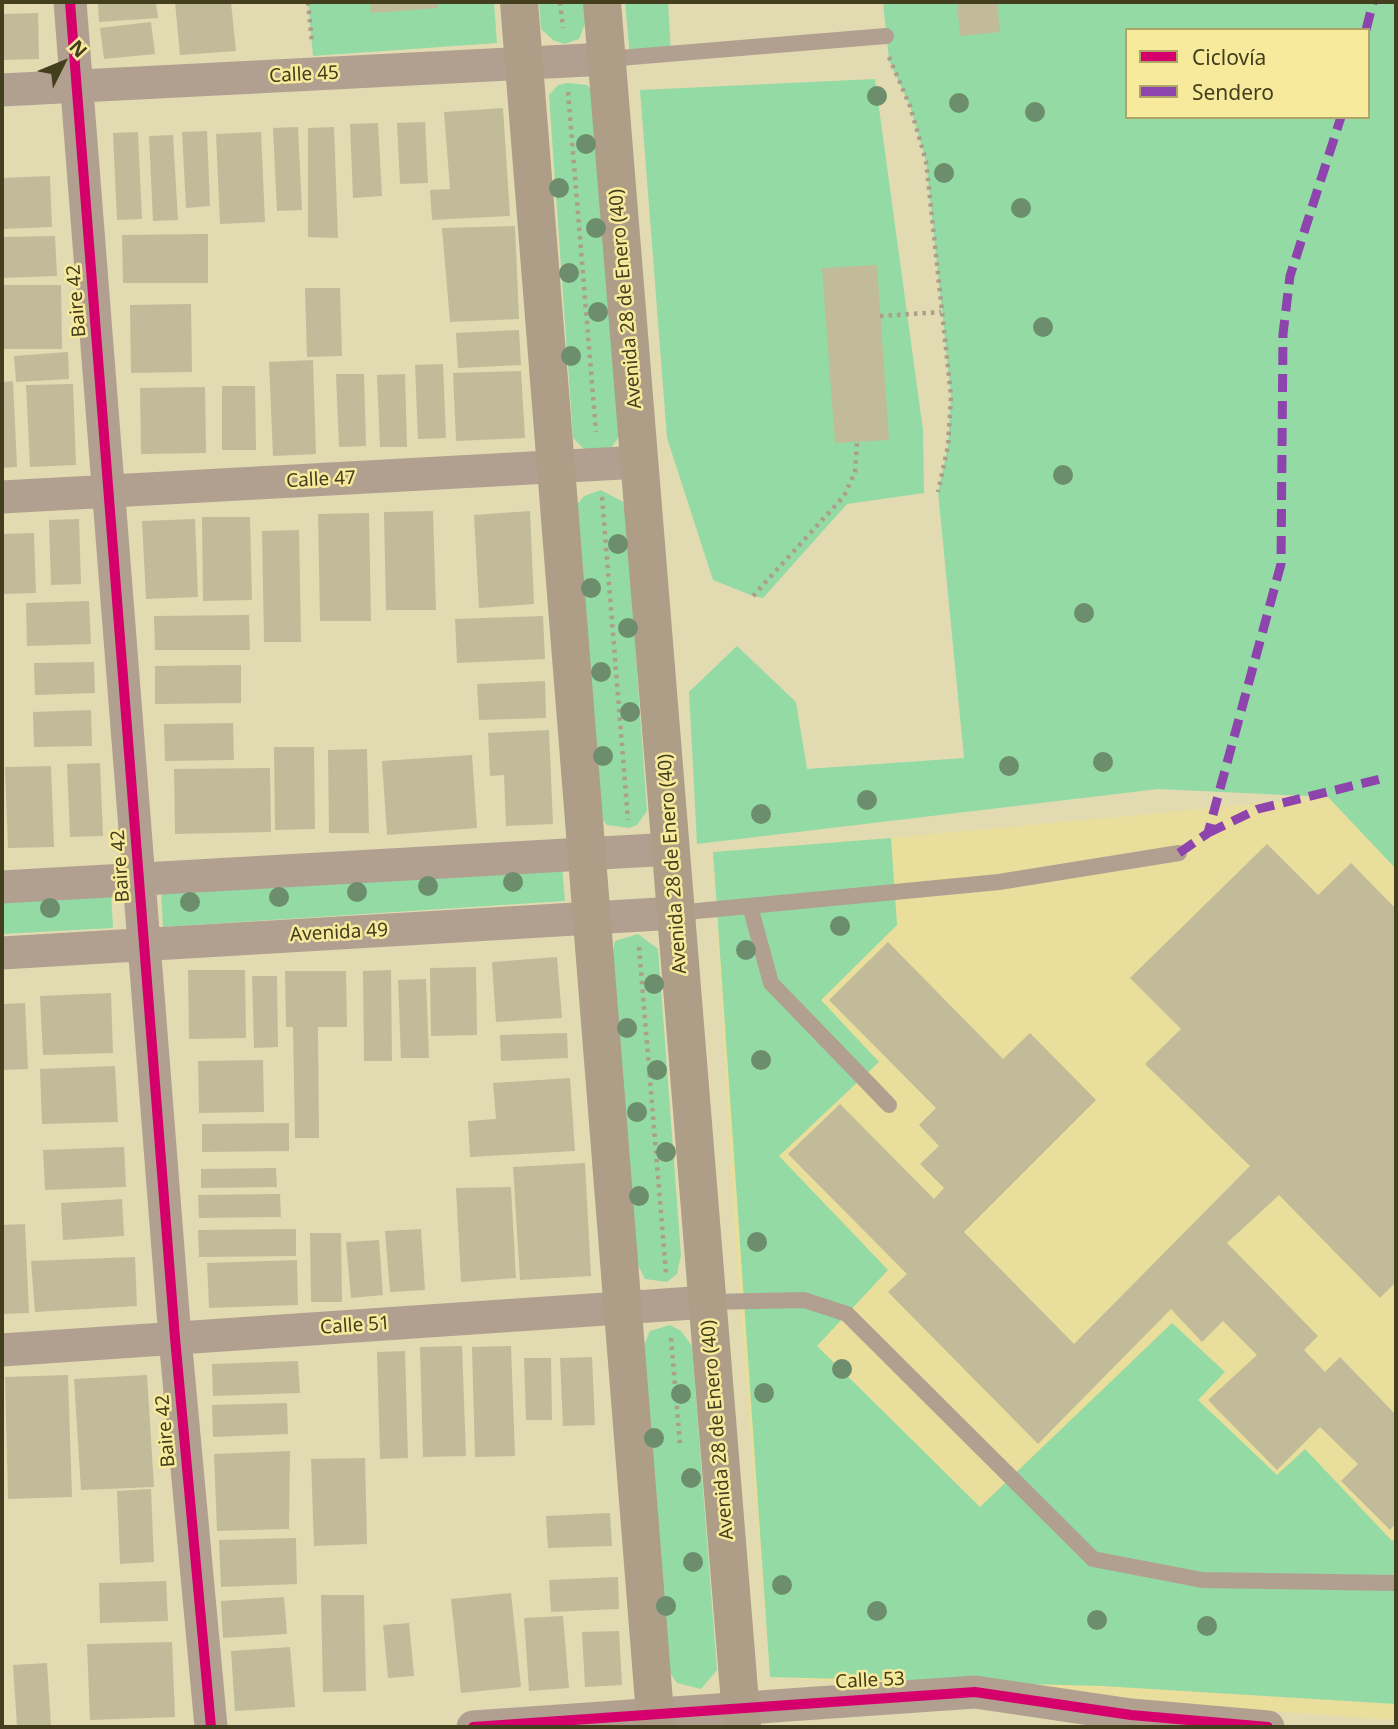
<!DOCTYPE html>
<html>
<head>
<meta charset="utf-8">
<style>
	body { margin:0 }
	#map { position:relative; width:1398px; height:1729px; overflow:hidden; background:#e2dbb1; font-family:"Noto Sans",sans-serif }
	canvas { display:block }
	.frame { position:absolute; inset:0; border:4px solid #433e1d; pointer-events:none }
	.legend { position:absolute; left:1125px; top:28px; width:245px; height:91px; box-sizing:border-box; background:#f7ea9c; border:2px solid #afa569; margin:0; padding:9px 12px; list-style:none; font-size:21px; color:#433e1d }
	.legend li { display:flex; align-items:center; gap:14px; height:35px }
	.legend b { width:35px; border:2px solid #afa569 }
	.north { position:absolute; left:28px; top:28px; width:70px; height:70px; -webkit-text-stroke:5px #f7ea9c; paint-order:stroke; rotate:47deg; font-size:19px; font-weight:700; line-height:28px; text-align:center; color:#433e1d }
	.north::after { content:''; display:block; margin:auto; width:24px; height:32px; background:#433e1d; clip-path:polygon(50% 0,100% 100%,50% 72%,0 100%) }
</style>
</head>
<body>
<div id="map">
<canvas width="1398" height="1729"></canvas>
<div class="frame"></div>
<ul class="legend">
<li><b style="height:9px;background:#d6006c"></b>Ciclovía</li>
<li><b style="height:9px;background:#8e44ad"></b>Sendero</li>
</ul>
<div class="north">N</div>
</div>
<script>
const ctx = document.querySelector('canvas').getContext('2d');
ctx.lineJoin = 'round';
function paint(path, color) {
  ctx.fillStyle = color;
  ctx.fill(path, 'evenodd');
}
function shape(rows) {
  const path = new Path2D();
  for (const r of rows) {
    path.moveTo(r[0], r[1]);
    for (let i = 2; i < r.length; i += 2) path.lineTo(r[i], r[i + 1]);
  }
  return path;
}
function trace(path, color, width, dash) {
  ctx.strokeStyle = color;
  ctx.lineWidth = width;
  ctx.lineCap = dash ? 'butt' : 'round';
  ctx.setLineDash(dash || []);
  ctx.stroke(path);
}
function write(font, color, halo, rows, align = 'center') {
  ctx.font = font + ' "Noto Sans",sans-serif';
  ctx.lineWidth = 5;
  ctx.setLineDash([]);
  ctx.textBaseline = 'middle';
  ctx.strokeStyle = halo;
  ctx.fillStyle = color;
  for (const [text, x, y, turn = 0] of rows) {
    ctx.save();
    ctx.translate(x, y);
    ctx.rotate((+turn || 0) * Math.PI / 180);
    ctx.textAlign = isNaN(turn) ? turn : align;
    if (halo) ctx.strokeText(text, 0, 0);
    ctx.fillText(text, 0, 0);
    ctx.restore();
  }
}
paint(shape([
	[1328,797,1396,869,1396,1720,770,1677,736,1248,713,852,891,838]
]), '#e9de9b');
paint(shape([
	[308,2,494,2,497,43,313,56],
	[539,2,584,2,585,24,579,39,564,44,553,40,541,29],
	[625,2,668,2,671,54,630,57],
	[883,2,1396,2,1396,869,1328,797,1158,789,697,844,689,692,737,646,796,702,807,769,964,758,938,492,948,446,951,396,926,161,910,106,889,60],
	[1127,30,1368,30,1368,117,1127,117],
	[875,79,923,430,924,493,847,504,763,598,753,596,713,580,667,438,640,90],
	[567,83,587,85,595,93,621,434,611,448,584,449,573,438,549,95,558,85],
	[601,490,625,503,647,811,637,825,629,828,607,825,595,811,575,507,584,496],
	[891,838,897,925,821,1000,879,1062,779,1156,888,1270,817,1346,980,1507,1172,1323,1225,1372,1198,1400,1277,1475,1305,1449,1392,1541,1396,1538,1396,1704,1102,1686,770,1677,713,852],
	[562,865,565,901,163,927,161,890],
	[111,892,113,928,2,934,2,898],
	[638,934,658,949,681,1255,677,1274,667,1282,645,1279,636,1261,611,959,615,941],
	[670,1325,681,1331,692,1346,717,1670,701,1689,677,1683,670,1673,642,1350,650,1331]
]), '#94daa5');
paint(shape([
	[98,2,156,2,158,18,99,22],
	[175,2,231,2,236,51,180,55],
	[370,2,438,2,438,8,371,13],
	[957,2,997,2,1000,32,960,36],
	[38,13,39,59,2,60,2,14],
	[151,22,155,54,104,59,100,28],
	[503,108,510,216,432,220,430,190,450,189,444,112],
	[425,122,428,183,400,184,397,123],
	[378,123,382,196,353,198,350,124],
	[298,127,302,210,277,211,273,128],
	[334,127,338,238,308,237,308,128],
	[207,131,210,206,186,208,182,132],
	[138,132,142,219,117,220,113,133],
	[261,132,265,222,220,224,216,134],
	[173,135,178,220,153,221,149,136],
	[50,176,52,227,2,229,2,178],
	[515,226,519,319,450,322,442,228],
	[208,234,208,283,123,283,122,235],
	[55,236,57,276,2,278,2,237],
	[877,265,889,440,835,443,822,268],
	[2,285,61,285,62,349,2,349],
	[305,288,340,288,342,356,307,357],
	[191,304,192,372,131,373,130,305],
	[519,330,521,365,458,368,456,333],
	[68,352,69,379,16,382,14,356],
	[313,360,316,454,273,456,269,362],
	[443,364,446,438,418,439,415,365],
	[521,371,525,438,456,441,453,373],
	[336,374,364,374,366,446,339,447],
	[405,374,407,447,380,447,377,375],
	[13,381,17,467,2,468,2,382],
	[73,384,76,465,30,467,26,385],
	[222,386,255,386,256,450,222,450],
	[205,387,206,453,141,454,140,388],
	[433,511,436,610,386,610,384,512],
	[530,511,534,604,479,608,474,515],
	[369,513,371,621,320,621,318,514],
	[202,517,250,517,252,600,203,601],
	[79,519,81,584,51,585,49,520],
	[195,519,198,597,146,599,142,521],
	[299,530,301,642,264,642,262,531],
	[34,533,36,593,2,594,2,534],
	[89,601,91,644,27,646,26,603],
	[249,615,250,650,155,650,154,616],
	[543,616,545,659,457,663,455,619],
	[94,662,95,693,35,695,34,663],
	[241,665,241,703,155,704,155,666],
	[545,681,546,718,479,720,477,684],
	[91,710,92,746,34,747,33,712],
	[233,723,234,760,165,761,164,724],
	[549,730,553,824,506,826,504,775,490,776,488,733],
	[274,747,314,747,315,829,275,830],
	[367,749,369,833,329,833,328,750],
	[472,755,477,828,387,835,382,761],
	[100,763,103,836,70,837,67,764],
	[51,766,54,847,8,848,5,767],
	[270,768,271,832,175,834,174,769],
	[1267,844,1318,895,1351,863,1396,909,1396,1282,1380,1298,1279,1195,1227,1243,1318,1336,1304,1350,1325,1372,1340,1357,1396,1415,1396,1523,1390,1530,1341,1481,1358,1464,1320,1427,1277,1470,1208,1400,1257,1355,1223,1321,1202,1342,1171,1309,1038,1444,888,1292,907,1274,788,1154,840,1104,934,1199,944,1188,920,1164,939,1146,919,1125,936,1108,829,1000,888,942,1003,1059,1030,1033,1096,1100,964,1232,1074,1344,1250,1166,1145,1064,1181,1029,1130,978],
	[557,957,562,1018,496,1022,492,962],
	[476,967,477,1035,431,1036,430,968],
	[188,970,245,970,246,1038,189,1039],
	[391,970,392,1061,364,1061,363,971],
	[285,971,346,971,347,1027,318,1027,319,1138,295,1138,293,1027,286,1027],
	[252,976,277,976,278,1047,254,1048],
	[426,979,429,1058,401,1058,398,980],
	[111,993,113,1053,43,1055,40,996],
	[25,1003,28,1069,2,1070,2,1004],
	[567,1033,568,1058,501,1061,500,1035],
	[263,1060,264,1112,199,1113,198,1061],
	[115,1066,118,1122,42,1124,40,1069],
	[570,1078,575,1151,470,1157,468,1121,496,1119,493,1083],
	[289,1123,289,1151,202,1152,202,1124],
	[124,1147,126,1187,45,1190,43,1150],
	[585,1163,591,1276,520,1280,513,1167],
	[276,1168,277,1187,201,1188,201,1169],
	[511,1187,516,1278,461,1282,456,1188],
	[280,1194,281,1217,199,1218,198,1195],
	[122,1199,124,1236,63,1240,61,1203],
	[25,1224,29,1313,2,1314,2,1225],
	[296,1229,296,1256,199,1257,198,1230],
	[421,1229,425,1290,390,1292,385,1231],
	[310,1233,341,1233,342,1302,311,1302],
	[379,1240,383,1295,351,1298,346,1242],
	[135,1257,137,1306,35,1312,31,1261],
	[297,1260,298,1305,209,1308,207,1263],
	[462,1346,466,1456,423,1457,420,1347],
	[511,1346,515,1456,475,1457,472,1347],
	[405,1351,408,1458,380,1459,377,1352],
	[592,1357,595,1425,563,1426,560,1358],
	[524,1358,551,1358,552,1420,526,1420],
	[298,1361,300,1393,213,1396,212,1364],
	[68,1375,72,1497,8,1499,5,1377],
	[147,1375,154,1487,81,1490,74,1379],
	[287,1403,288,1434,213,1437,212,1405],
	[290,1451,289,1529,217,1531,214,1454],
	[365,1458,367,1544,314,1546,311,1459],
	[151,1489,154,1562,120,1564,117,1491],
	[610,1513,612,1546,548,1548,546,1516],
	[296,1538,297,1584,221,1587,219,1540],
	[618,1577,619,1609,551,1612,549,1580],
	[166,1581,168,1621,100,1623,99,1583],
	[511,1593,521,1687,461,1693,451,1599],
	[321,1595,364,1595,366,1691,323,1692],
	[284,1597,287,1634,223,1638,221,1601],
	[563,1616,569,1688,529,1691,524,1618],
	[409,1623,414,1676,388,1678,383,1625],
	[619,1631,622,1685,585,1687,582,1632],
	[172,1642,175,1717,90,1720,87,1644],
	[290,1647,295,1707,235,1711,231,1651],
	[47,1663,51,1727,17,1727,13,1665]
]), '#c1bb99');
trace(shape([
	[308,2,312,43],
	[560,2,563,28],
	[889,57,910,106,926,161,951,396,948,446,938,492],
	[568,92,596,432],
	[880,316,941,312],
	[602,497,628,820],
	[753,596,844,496,855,472,857,442],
	[639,947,666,1273],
	[671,1338,680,1444]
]), '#ab9f8b', 4.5, [3.5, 5]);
trace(shape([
	[607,59,886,36],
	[750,906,771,983,889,1105],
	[676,913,999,882,1179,853],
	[708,1302,804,1300,847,1314,1093,1559,1202,1580,1396,1583]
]), '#b1a090', 16);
trace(shape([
	[70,2,175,1338,211,1727],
	[2,90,607,59],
	[2,497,640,462],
	[2,887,672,849],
	[2,953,676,913],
	[2,1350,708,1302],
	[473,1727,975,1692,1131,1715,1268,1727]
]), '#b1a090', 33);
trace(shape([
	[519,2,656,1727],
	[602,2,742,1727]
]), '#ae9e88', 38);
trace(shape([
	[1366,30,1373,2],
	[1208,833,1258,809,1380,779],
	[1179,853,1208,833,1281,564,1283,334,1290,276,1341,117]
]), '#8e44ad', 9, [18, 9]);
trace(shape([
	[70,2,175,1338,211,1727],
	[473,1727,975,1692,1131,1715,1268,1727]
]), '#d6006c', 10);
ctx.fillStyle = '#6d8e6c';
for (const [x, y] of [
	[877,96],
	[959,103],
	[1035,112],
	[586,144],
	[944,173],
	[559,188],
	[1021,208],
	[596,228],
	[569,273],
	[598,312],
	[1043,327],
	[571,356],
	[1063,475],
	[618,544],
	[591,588],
	[1084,613],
	[628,628],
	[601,672],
	[630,712],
	[603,756],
	[1103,762],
	[1009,766],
	[867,800],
	[761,814],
	[513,882],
	[428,886],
	[357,892],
	[279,897],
	[190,902],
	[50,908],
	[840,926],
	[746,950],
	[654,984],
	[627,1028],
	[761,1060],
	[657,1070],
	[637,1112],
	[666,1152],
	[639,1196],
	[757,1242],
	[842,1369],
	[764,1393],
	[681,1394],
	[654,1438],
	[691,1478],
	[693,1562],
	[782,1585],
	[666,1606],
	[877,1611],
	[1097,1620],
	[1207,1626]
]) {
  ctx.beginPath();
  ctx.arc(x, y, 10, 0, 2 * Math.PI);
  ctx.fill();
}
write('19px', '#433e1d', '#f7ea9c', [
	["Calle 45",304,75,-3],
	["Avenida 28 de Enero (40)",626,299,-95],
	["Baire 42",77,301,-95],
	["Calle 47",321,480,-3],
	["Avenida 28 de Enero (40)",673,864,-94],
	["Baire 42",121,866,-94],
	["Avenida 49",339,933,-3],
	["Calle 51",355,1326,-4],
	["Avenida 28 de Enero (40)",718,1430,-95],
	["Baire 42",166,1431,-95],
	["Calle 53",870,1681,-3]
]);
</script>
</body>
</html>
